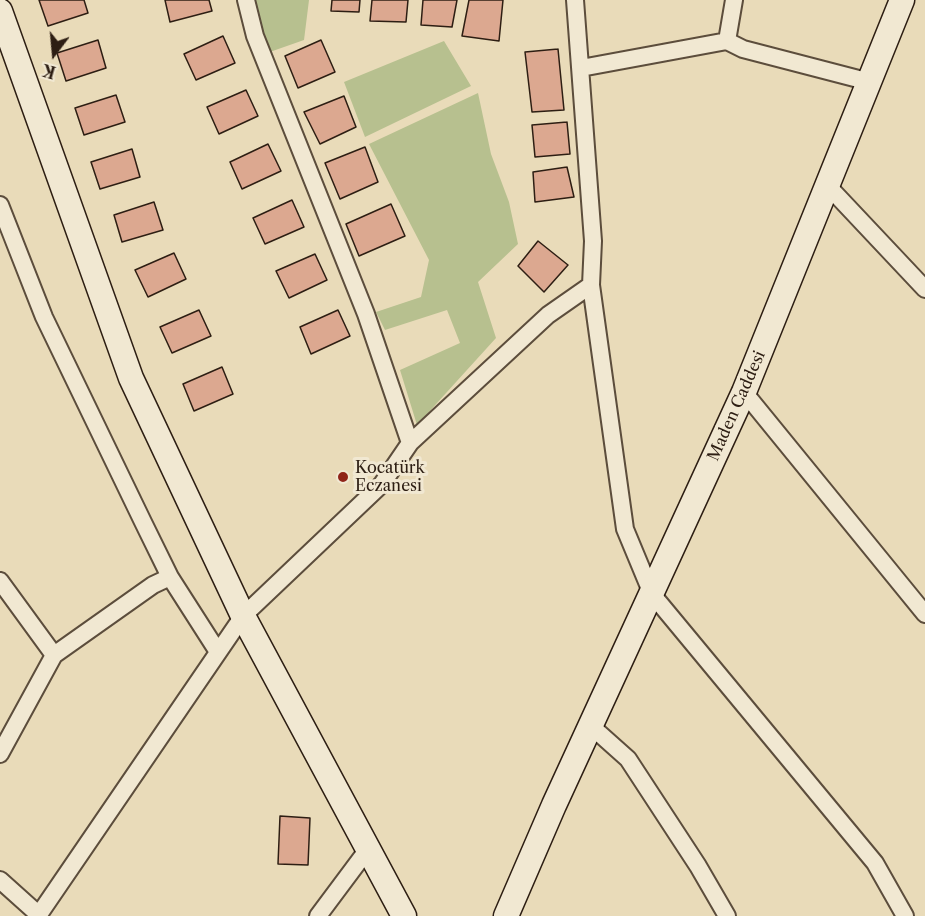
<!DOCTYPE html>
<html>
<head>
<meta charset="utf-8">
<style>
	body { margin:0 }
	#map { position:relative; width:925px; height:916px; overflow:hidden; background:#e9dbb9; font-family:"Libre Caslon Text",serif }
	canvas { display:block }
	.north { position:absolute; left:24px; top:24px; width:60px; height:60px; -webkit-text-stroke:4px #f1e8d2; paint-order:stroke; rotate:196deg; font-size:16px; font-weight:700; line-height:24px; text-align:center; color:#2d1e13 }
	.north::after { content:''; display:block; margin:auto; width:21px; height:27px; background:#2d1e13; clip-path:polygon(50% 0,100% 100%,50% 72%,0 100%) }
</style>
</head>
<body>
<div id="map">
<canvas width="925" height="916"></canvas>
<div class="north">K</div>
</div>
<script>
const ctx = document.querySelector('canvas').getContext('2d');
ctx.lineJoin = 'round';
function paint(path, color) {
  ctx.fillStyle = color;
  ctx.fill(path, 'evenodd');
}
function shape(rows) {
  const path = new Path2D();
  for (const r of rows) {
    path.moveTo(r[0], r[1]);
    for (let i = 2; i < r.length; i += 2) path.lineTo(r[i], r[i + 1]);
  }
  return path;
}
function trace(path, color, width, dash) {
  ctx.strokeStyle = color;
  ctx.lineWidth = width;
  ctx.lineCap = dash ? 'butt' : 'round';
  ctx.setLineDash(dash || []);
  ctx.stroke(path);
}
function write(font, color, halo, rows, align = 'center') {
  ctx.font = font + ' "Libre Caslon Text",serif';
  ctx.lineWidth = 6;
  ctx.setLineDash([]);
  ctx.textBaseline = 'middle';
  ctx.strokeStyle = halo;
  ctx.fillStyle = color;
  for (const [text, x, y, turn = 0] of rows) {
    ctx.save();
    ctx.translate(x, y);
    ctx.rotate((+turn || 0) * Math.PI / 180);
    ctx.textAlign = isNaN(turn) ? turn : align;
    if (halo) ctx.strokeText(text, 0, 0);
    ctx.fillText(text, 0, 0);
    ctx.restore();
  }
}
paint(shape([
	[252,0,309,0,304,40,267,53],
	[444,41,471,86,365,137,344,82],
	[478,93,491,154,509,202,518,244,478,282,496,338,417,425,400,370,460,343,447,310,385,330,376,312,421,297,429,260,369,144]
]), '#b7c08f');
const building = shape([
	[39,0,84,0,88,13,48,26,39,0],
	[165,0,209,0,212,11,170,22,165,0],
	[332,0,360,0,359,12,331,11,332,0],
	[372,0,408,0,406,22,370,21,372,0],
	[423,0,457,0,452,27,421,25,423,0],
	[469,0,503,0,499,41,462,36,469,0],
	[223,36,235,63,196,80,184,54,223,36],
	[98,40,106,68,66,81,57,53,98,40],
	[321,40,335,72,298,88,285,56,321,40],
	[558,49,564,110,532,112,525,52,558,49],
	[246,90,258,116,219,134,207,107,246,90],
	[116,95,125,122,84,135,75,108,116,95],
	[344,96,356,127,320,144,304,112,344,96],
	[567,122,570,154,535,157,532,125,567,122],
	[268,144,281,171,242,189,230,162,268,144],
	[365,147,378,182,340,199,325,163,365,147],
	[132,149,140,177,100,189,91,162,132,149],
	[567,167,574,197,535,202,533,172,567,167],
	[292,200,304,227,265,244,253,218,292,200],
	[154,202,163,230,122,242,114,215,154,202],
	[391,204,405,236,359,256,346,224,391,204],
	[538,241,568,265,544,292,518,266,538,241],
	[174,253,186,279,148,297,135,270,174,253],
	[315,254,327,280,289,298,276,271,315,254],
	[199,310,211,336,172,353,160,327,199,310],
	[338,310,350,336,311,354,300,327,338,310],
	[222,367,233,394,194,411,183,384,222,367],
	[280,816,310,818,308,865,278,864,280,816]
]);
paint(building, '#dca890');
trace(building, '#2d1e13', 1.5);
const street = shape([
	[246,0,255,36,366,314,410,443],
	[575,0,593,241,591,285,625,529,652,594,875,863,905,916],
	[727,41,734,0],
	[581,68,727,41,743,49,870,82],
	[828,186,925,289],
	[0,205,44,317,143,522,170,577,218,652],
	[744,392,925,614],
	[0,581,54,655],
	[591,726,628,759,698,866,727,916],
	[0,754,54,655,153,585,170,577],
	[0,880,39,915],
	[38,916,243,616,382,484,410,443,548,315,591,285],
	[318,916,368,849]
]);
const secondary = shape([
	[0,11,131,378,243,616,404,916],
	[506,916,554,805,744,392,902,0]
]);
trace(street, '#5c4d3c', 20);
trace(secondary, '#2d1e13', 27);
trace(street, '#f1e8d2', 16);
trace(secondary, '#f1e8d2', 24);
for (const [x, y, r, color] of [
	[343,477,6,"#8f2418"]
]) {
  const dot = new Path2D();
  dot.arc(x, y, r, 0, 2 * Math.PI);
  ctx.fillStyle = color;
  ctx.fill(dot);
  trace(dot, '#f1e8d2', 2);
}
write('16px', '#2d1e13', '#f1e8d2', [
	["Maden Caddesi",737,406,-66]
]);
write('16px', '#2d1e13', '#f1e8d2', [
	["Kocatürk",355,468],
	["Eczanesi",355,486]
], 'left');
</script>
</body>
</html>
